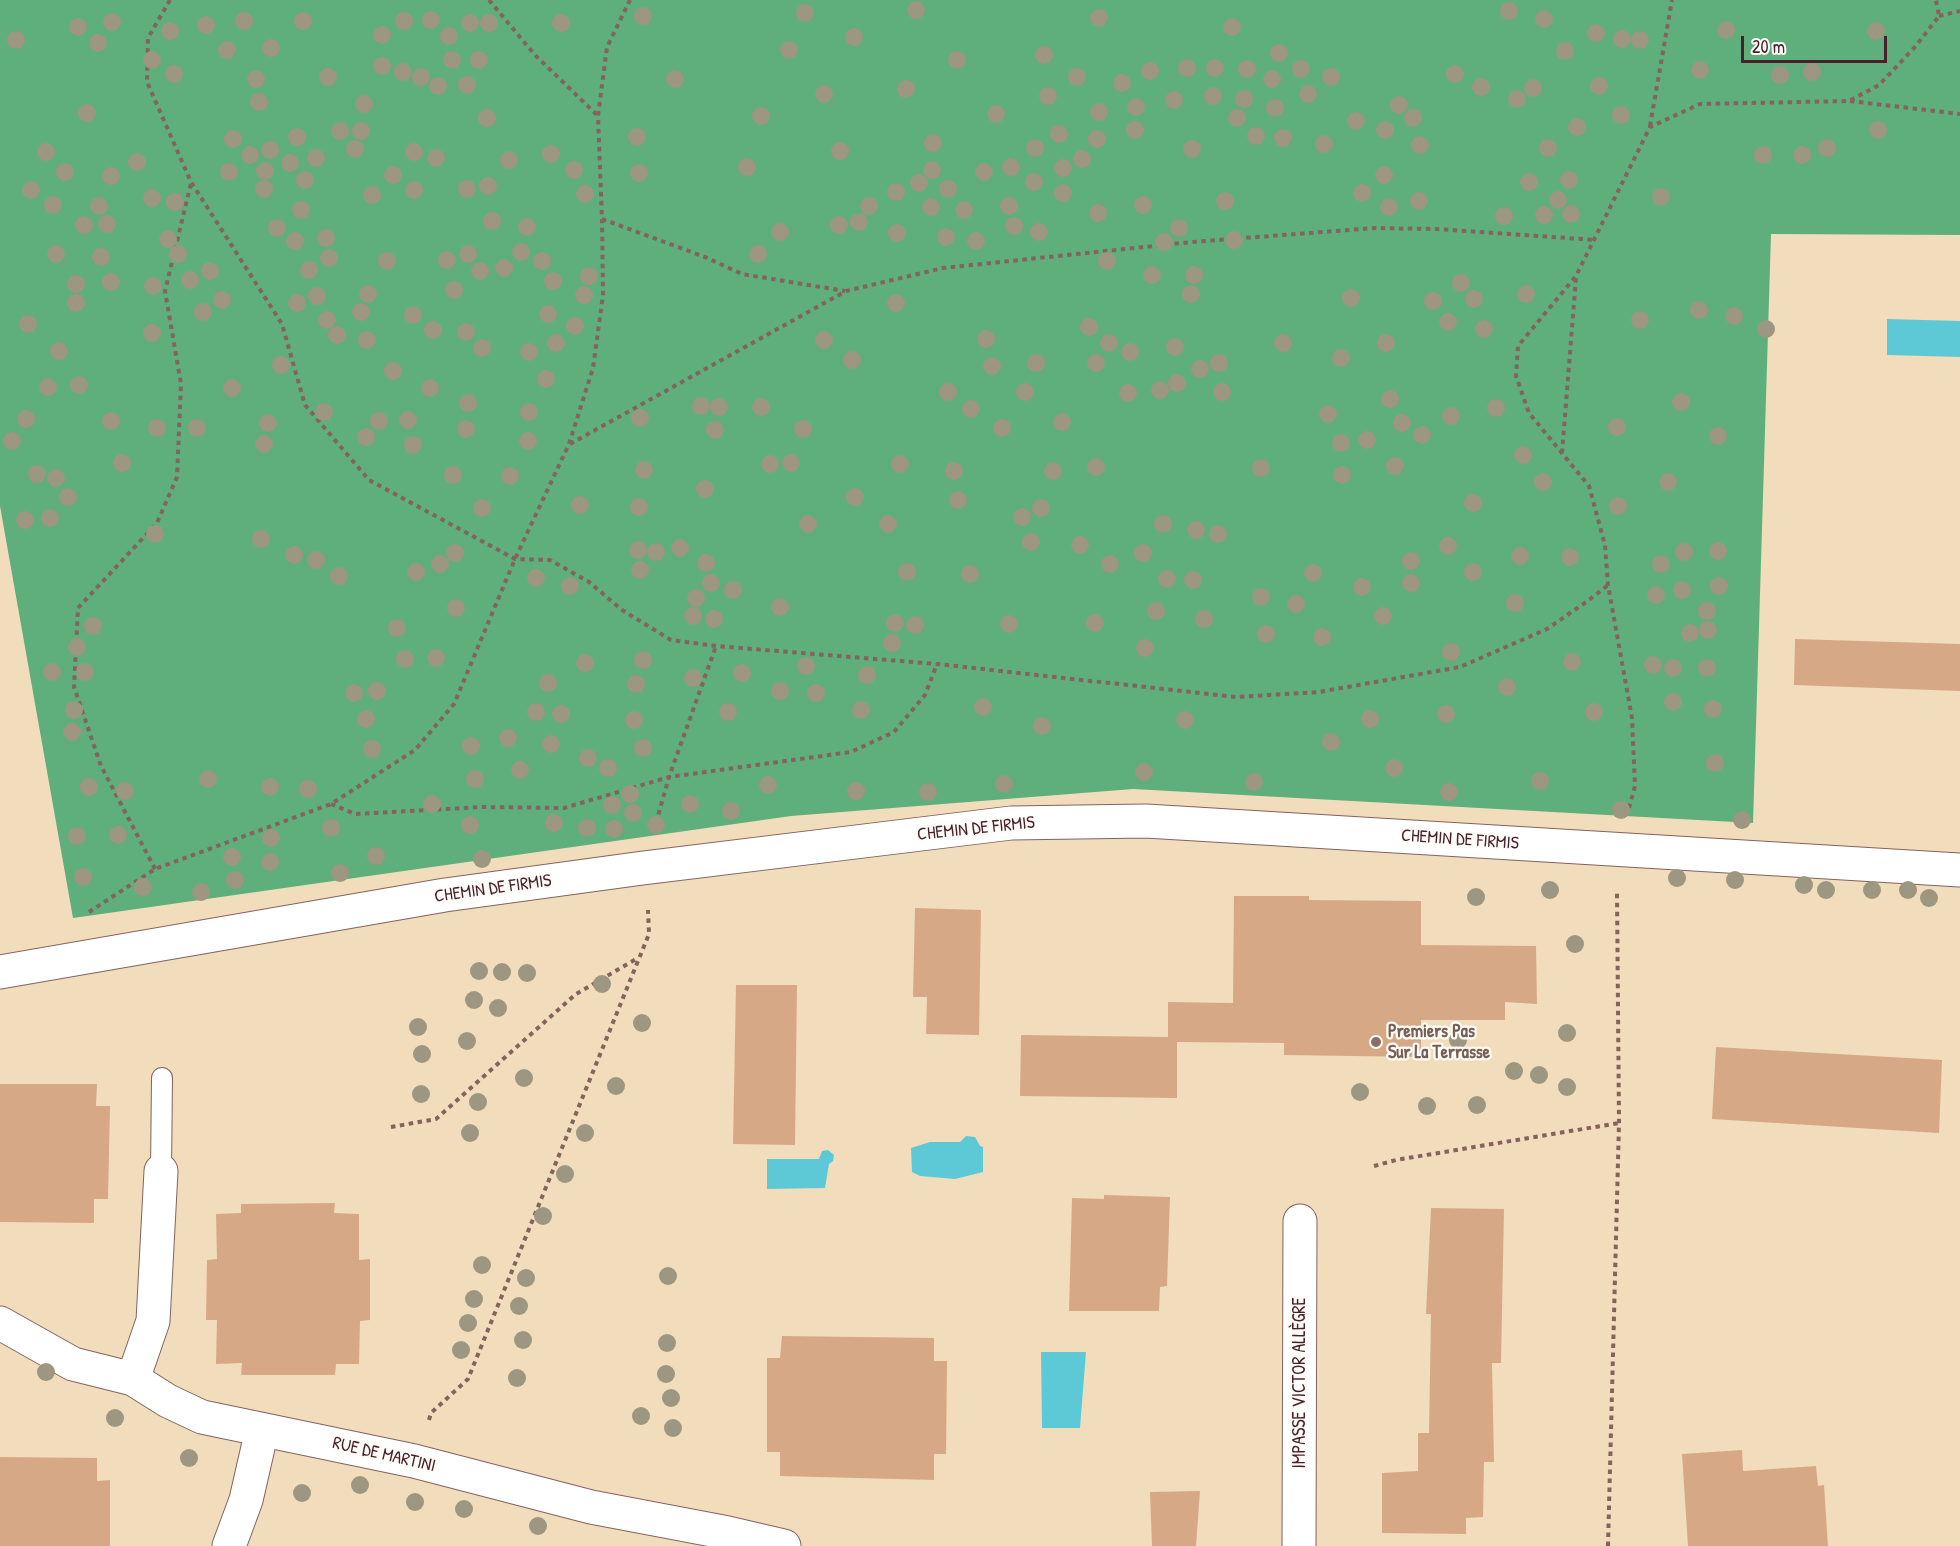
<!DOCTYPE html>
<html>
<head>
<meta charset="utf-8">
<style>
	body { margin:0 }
	#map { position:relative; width:1960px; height:1546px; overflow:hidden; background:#f1ddbc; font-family:"Patrick Hand",sans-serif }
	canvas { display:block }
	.scale { position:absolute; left:1741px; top:36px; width:146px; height:27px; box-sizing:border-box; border:3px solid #4a1f2b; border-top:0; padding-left:8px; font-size:18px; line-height:21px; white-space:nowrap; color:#4a1f2b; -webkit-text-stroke:4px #fdfcf7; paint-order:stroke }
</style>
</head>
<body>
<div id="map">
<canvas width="1960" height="1546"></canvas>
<div class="scale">20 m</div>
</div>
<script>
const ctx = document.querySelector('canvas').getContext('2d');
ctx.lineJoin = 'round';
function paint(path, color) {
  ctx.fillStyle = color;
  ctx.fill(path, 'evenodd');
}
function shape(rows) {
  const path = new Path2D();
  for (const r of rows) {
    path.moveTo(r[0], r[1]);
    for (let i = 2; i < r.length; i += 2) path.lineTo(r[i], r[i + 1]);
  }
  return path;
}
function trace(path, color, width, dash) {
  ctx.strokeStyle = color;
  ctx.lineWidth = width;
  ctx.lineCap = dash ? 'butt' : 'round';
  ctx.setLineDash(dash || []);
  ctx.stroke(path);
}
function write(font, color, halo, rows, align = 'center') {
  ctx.font = font + ' "Patrick Hand",sans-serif';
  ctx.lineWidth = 4.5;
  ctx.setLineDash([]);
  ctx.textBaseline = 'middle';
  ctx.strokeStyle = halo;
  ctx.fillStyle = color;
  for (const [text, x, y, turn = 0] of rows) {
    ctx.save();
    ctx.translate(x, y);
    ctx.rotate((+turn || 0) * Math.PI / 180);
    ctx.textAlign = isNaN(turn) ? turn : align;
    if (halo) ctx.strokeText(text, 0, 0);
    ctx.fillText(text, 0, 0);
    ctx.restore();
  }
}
paint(shape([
	[0,0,1960,0,1960,235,1771,234,1753,823,1133,789,791,816,73,918,0,506]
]), '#5eaf7b');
paint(shape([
	[1887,319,1960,321,1960,357,1887,355],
	[966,1136,975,1137,980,1146,983,1147,983,1172,955,1179,920,1176,912,1172,911,1148,930,1142,960,1142],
	[828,1150,834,1155,833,1161,829,1164,825,1188,767,1189,767,1159,819,1159,822,1151],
	[1041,1352,1086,1352,1080,1428,1042,1428]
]), '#5ec9d6');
paint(shape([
	[1795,639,1960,644,1960,691,1794,685],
	[1234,896,1309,896,1309,900,1421,901,1421,945,1536,946,1537,1004,1505,1002,1505,1020,1421,1020,1421,1057,1284,1055,1284,1043,1177,1042,1177,1098,1020,1096,1021,1035,1168,1037,1168,1002,1233,1003],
	[915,908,981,910,979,1035,926,1034,927,997,913,997],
	[736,985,797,985,795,1145,733,1144],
	[1716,1047,1942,1060,1939,1133,1712,1119],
	[0,1084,97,1084,96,1106,110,1106,108,1199,94,1199,94,1223,0,1222],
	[1104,1195,1170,1197,1167,1286,1160,1287,1159,1311,1069,1311,1072,1198,1104,1199],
	[335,1203,334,1213,359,1214,359,1260,370,1259,370,1320,360,1321,359,1364,336,1364,335,1375,241,1375,242,1363,216,1364,217,1320,206,1320,207,1260,217,1259,216,1214,241,1213,241,1204],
	[1431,1208,1504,1209,1501,1363,1492,1363,1494,1462,1484,1462,1483,1517,1466,1518,1466,1534,1382,1533,1382,1473,1418,1471,1418,1433,1429,1433,1431,1314,1426,1314],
	[782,1336,934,1338,934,1361,947,1361,946,1454,934,1454,934,1480,780,1476,780,1452,767,1452,767,1358,780,1358],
	[1742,1450,1743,1471,1816,1466,1818,1486,1824,1485,1828,1546,1688,1546,1682,1454],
	[0,1457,97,1458,97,1481,110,1480,110,1546,0,1546],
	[1200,1491,1196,1546,1152,1546,1150,1492]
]), '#d7a885');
const service = shape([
	[161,1171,162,1078]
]);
const minor = shape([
	[0,972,445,895,643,868,1011,823,1146,821,1960,870],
	[0,1323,73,1364,133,1379,168,1401,202,1417,414,1461,591,1507,728,1533,784,1546],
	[133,1379,153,1321,161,1171],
	[229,1546,246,1500,262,1430],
	[1299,1546,1300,1221]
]);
trace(service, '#84625e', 22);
trace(minor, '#84625e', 35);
trace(shape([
	[170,0,148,38,147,82,191,182,282,324,305,405,369,480,515,559,550,560,589,582,622,610,671,640,716,646,937,664,1236,697,1319,692,1460,667,1547,629,1589,600,1608,585],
	[489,0,535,55,597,115],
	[1939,16,1960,11],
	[1850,101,1960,114],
	[1650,126,1672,0],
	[602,219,705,257,742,274,845,291],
	[570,444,846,291,943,268,1192,242,1375,228,1437,229,1596,240],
	[1562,453,1576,278],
	[331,804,355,814,480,807,564,808,669,777,851,752,894,732,925,695,937,664],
	[1629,808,1635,786,1632,718,1608,585,1605,545,1589,486,1529,413,1516,376,1518,346,1576,276,1650,127,1700,104,1849,101,1879,85,1915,47,1939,16,1936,0],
	[656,823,669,777,716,646],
	[155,869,101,766,74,687,78,608,157,523,177,477,181,384,165,291,191,183],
	[89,912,155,869,331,804,415,750,454,704,515,559,569,444,593,368,603,295,602,219,598,116,607,47,630,0],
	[391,1127,436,1119,576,994,638,958],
	[1374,1166,1396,1160,1619,1123],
	[429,1420,431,1413,468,1379,649,934,648,910],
	[1608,1546,1619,1123,1617,892]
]), '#84625e', 4, [4.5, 4.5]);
trace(service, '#fff', 20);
trace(minor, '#fff', 33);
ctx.fillStyle = '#9d9680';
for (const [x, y] of [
	[916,10],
	[1509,11],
	[805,13],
	[643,16],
	[1099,18],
	[1544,19],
	[431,20],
	[244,21],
	[303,21],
	[404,21],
	[112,22],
	[470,23],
	[489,23],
	[561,23],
	[206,25],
	[78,27],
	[1232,27],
	[1726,30],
	[170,31],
	[1876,31],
	[1596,33],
	[382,35],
	[449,36],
	[854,37],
	[1622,39],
	[16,40],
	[1640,40],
	[98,43],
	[271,48],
	[227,50],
	[789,50],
	[1565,51],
	[1279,53],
	[1044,55],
	[152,60],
	[452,60],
	[479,60],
	[957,60],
	[382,66],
	[1187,68],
	[1215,68],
	[1247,69],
	[1301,69],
	[1700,70],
	[1150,71],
	[403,72],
	[1812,72],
	[174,74],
	[1455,74],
	[1780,75],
	[328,77],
	[421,77],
	[1077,77],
	[1331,77],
	[256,79],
	[675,79],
	[1272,79],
	[1122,83],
	[467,85],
	[438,86],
	[1599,86],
	[1481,87],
	[1533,88],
	[906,89],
	[824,94],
	[1308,94],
	[1048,96],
	[1213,96],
	[1244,99],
	[1517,99],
	[1174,100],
	[259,102],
	[364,104],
	[1399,105],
	[1136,107],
	[1275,108],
	[1099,112],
	[87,113],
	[996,114],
	[1621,115],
	[761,116],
	[487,118],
	[1237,118],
	[1413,118],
	[1356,121],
	[1577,127],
	[1135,130],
	[1385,130],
	[1878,130],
	[340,131],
	[361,131],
	[1059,134],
	[1256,136],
	[297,137],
	[637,137],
	[1283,138],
	[233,139],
	[1097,139],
	[933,143],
	[1324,144],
	[1420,145],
	[1035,148],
	[1548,148],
	[1827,148],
	[355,149],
	[1192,149],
	[270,150],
	[840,151],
	[46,152],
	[414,152],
	[551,154],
	[250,155],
	[1763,155],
	[1802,155],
	[316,158],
	[436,158],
	[1082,159],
	[509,160],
	[137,162],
	[290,163],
	[747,167],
	[1011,167],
	[1063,168],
	[574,170],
	[932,170],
	[265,171],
	[65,172],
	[229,172],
	[984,172],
	[639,173],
	[393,175],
	[1384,175],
	[111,176],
	[305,180],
	[1569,180],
	[1034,182],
	[1529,182],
	[919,183],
	[488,186],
	[264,189],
	[467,189],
	[948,189],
	[31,190],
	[414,190],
	[896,192],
	[1063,193],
	[1362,193],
	[585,194],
	[372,195],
	[1661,197],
	[152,198],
	[1558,200],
	[1225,201],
	[1419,201],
	[175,202],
	[53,205],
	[1143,205],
	[99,206],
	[869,206],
	[1009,206],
	[931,207],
	[1389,207],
	[301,210],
	[964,210],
	[1098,213],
	[1571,214],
	[1544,215],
	[1504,216],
	[492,221],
	[859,222],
	[107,224],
	[84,225],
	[839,225],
	[1014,226],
	[527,227],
	[277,228],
	[1179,228],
	[780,232],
	[1039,232],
	[897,233],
	[946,237],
	[326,238],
	[168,239],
	[1234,240],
	[295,241],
	[976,241],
	[1164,242],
	[521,252],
	[56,254],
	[178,254],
	[468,254],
	[758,254],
	[101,257],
	[329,258],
	[447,260],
	[387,261],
	[542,261],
	[1107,261],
	[504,268],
	[309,270],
	[210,271],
	[480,271],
	[1152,275],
	[1194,275],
	[589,276],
	[190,280],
	[553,281],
	[111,282],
	[1461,283],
	[76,284],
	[153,286],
	[454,290],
	[368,294],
	[1191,294],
	[1526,294],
	[584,295],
	[317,296],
	[1351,298],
	[1474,299],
	[222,300],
	[1433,301],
	[76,303],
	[297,303],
	[896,303],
	[1699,310],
	[203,312],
	[361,312],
	[548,314],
	[413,315],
	[1734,316],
	[327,320],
	[1640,320],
	[1448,322],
	[28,324],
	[575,326],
	[1089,327],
	[1484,329],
	[1766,329],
	[433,330],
	[466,332],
	[152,333],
	[337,335],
	[986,339],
	[367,340],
	[824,340],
	[556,343],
	[1109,343],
	[1283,343],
	[1386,343],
	[1175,347],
	[482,348],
	[59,351],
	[529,352],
	[1130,352],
	[1341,358],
	[852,360],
	[1036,363],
	[1096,363],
	[1219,363],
	[281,365],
	[992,366],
	[1200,369],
	[393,371],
	[546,379],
	[1177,383],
	[79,385],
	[48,387],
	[232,388],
	[430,388],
	[1160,390],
	[948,392],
	[1025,392],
	[1222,392],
	[1128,393],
	[1390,399],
	[1681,402],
	[468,403],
	[701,406],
	[719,407],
	[761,407],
	[1496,408],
	[971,409],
	[324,412],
	[529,412],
	[1328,414],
	[1451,416],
	[640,418],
	[26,419],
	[408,420],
	[111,421],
	[379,421],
	[1062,422],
	[268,423],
	[1402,423],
	[1617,427],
	[157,428],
	[197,428],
	[1002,428],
	[466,429],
	[803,429],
	[715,430],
	[1422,435],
	[1718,436],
	[366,437],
	[1367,440],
	[12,441],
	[528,441],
	[1341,443],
	[264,444],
	[413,445],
	[1523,455],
	[122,463],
	[791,463],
	[770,464],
	[900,464],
	[1395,466],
	[1096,467],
	[1261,468],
	[644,470],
	[954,471],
	[1053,471],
	[37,474],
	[453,475],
	[1342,475],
	[510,476],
	[56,478],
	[1543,482],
	[1668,482],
	[705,489],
	[68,497],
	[855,497],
	[958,500],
	[1473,503],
	[580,505],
	[1618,506],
	[639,507],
	[482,508],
	[1041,508],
	[1022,517],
	[50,518],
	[25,520],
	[808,524],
	[888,524],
	[1163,524],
	[1196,530],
	[155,534],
	[1218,534],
	[261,539],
	[1031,542],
	[1080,545],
	[1448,546],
	[680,548],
	[638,550],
	[1718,551],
	[656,552],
	[1684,552],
	[455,553],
	[1143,553],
	[294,555],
	[1520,556],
	[1570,557],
	[316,560],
	[1411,561],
	[706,563],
	[440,564],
	[1110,564],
	[1661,564],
	[640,570],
	[416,572],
	[907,572],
	[1473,572],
	[1313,573],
	[970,574],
	[339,576],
	[536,578],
	[1167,579],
	[1193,580],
	[711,583],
	[1411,583],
	[570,586],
	[1719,586],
	[1362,587],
	[733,590],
	[1682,590],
	[1656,595],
	[1261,597],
	[696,598],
	[1515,603],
	[1296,604],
	[780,607],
	[456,608],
	[1156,611],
	[1707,611],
	[693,616],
	[1383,616],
	[714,619],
	[1204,619],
	[895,623],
	[1095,623],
	[1009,624],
	[915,625],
	[93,626],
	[397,628],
	[1708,630],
	[1690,633],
	[1266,634],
	[1322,637],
	[892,643],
	[77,647],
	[1145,648],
	[1451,652],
	[436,658],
	[405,659],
	[643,660],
	[1572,662],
	[585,663],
	[1653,665],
	[806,666],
	[1673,668],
	[1707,668],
	[52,672],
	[85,672],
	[742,673],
	[867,675],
	[693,678],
	[548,683],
	[636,684],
	[1507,687],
	[377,691],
	[780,691],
	[354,693],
	[816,693],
	[1673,702],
	[983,707],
	[1713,709],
	[74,710],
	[861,710],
	[536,712],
	[728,712],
	[1594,712],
	[561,714],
	[1446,714],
	[366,719],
	[1370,719],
	[634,720],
	[1185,720],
	[1042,726],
	[72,732],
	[508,738],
	[1331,742],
	[551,744],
	[471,746],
	[643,748],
	[372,749],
	[588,758],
	[1715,763],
	[608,768],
	[1394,768],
	[520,770],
	[1144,772],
	[208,779],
	[475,779],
	[1540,781],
	[1254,782],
	[1004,784],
	[768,785],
	[89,787],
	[270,787],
	[308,789],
	[125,791],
	[856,791],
	[928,792],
	[1449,792],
	[630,794],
	[432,804],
	[690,804],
	[612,805],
	[1621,810],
	[731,811],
	[633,813],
	[1742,820],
	[554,823],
	[470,825],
	[656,825],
	[331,828],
	[587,828],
	[614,829],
	[118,835],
	[77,836],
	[271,838],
	[376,856],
	[232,857],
	[482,859],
	[270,862],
	[340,873],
	[83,877],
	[1677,878],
	[235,880],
	[1735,880],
	[1804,885],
	[143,887],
	[1550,890],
	[1826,890],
	[1872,890],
	[1908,890],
	[201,892],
	[1476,897],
	[1929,898],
	[1575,944],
	[479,971],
	[502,972],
	[527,973],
	[602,984],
	[474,1000],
	[498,1008],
	[642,1023],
	[418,1027],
	[1567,1033],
	[1458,1040],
	[467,1041],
	[422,1054],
	[1514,1071],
	[1539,1075],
	[524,1078],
	[616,1086],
	[1567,1087],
	[1360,1092],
	[421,1094],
	[478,1102],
	[1477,1105],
	[1427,1106],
	[470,1133],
	[585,1133],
	[565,1174],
	[543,1216],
	[482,1265],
	[668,1276],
	[526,1278],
	[474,1299],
	[519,1306],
	[468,1323],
	[523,1340],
	[667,1343],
	[461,1350],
	[46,1372],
	[666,1374],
	[517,1378],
	[671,1398],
	[641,1416],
	[115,1418],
	[673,1428],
	[189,1458],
	[360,1485],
	[302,1493],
	[415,1502],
	[464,1509],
	[538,1526]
]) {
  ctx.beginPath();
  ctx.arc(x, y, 9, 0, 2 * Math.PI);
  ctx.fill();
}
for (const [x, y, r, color] of [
	[1376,1042,6,"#8d6e63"]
]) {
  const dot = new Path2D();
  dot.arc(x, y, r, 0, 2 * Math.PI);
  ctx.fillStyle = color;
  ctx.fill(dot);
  trace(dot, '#fdfcf7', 2);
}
write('18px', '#4a1f2b', '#fdfcf7', [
	["CHEMIN DE FIRMIS",976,829,-6],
	["CHEMIN DE FIRMIS",1460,840,4],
	["CHEMIN DE FIRMIS",493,889,-8],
	["IMPASSE VICTOR ALLÈGRE",1300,1383,-90],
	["RUE DE MARTINI",384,1455,13]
]);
write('bold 18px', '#785e54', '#fdfcf7', [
	["Premiers Pas",1388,1032],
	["Sur La Terrasse",1388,1053]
], 'left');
</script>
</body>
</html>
